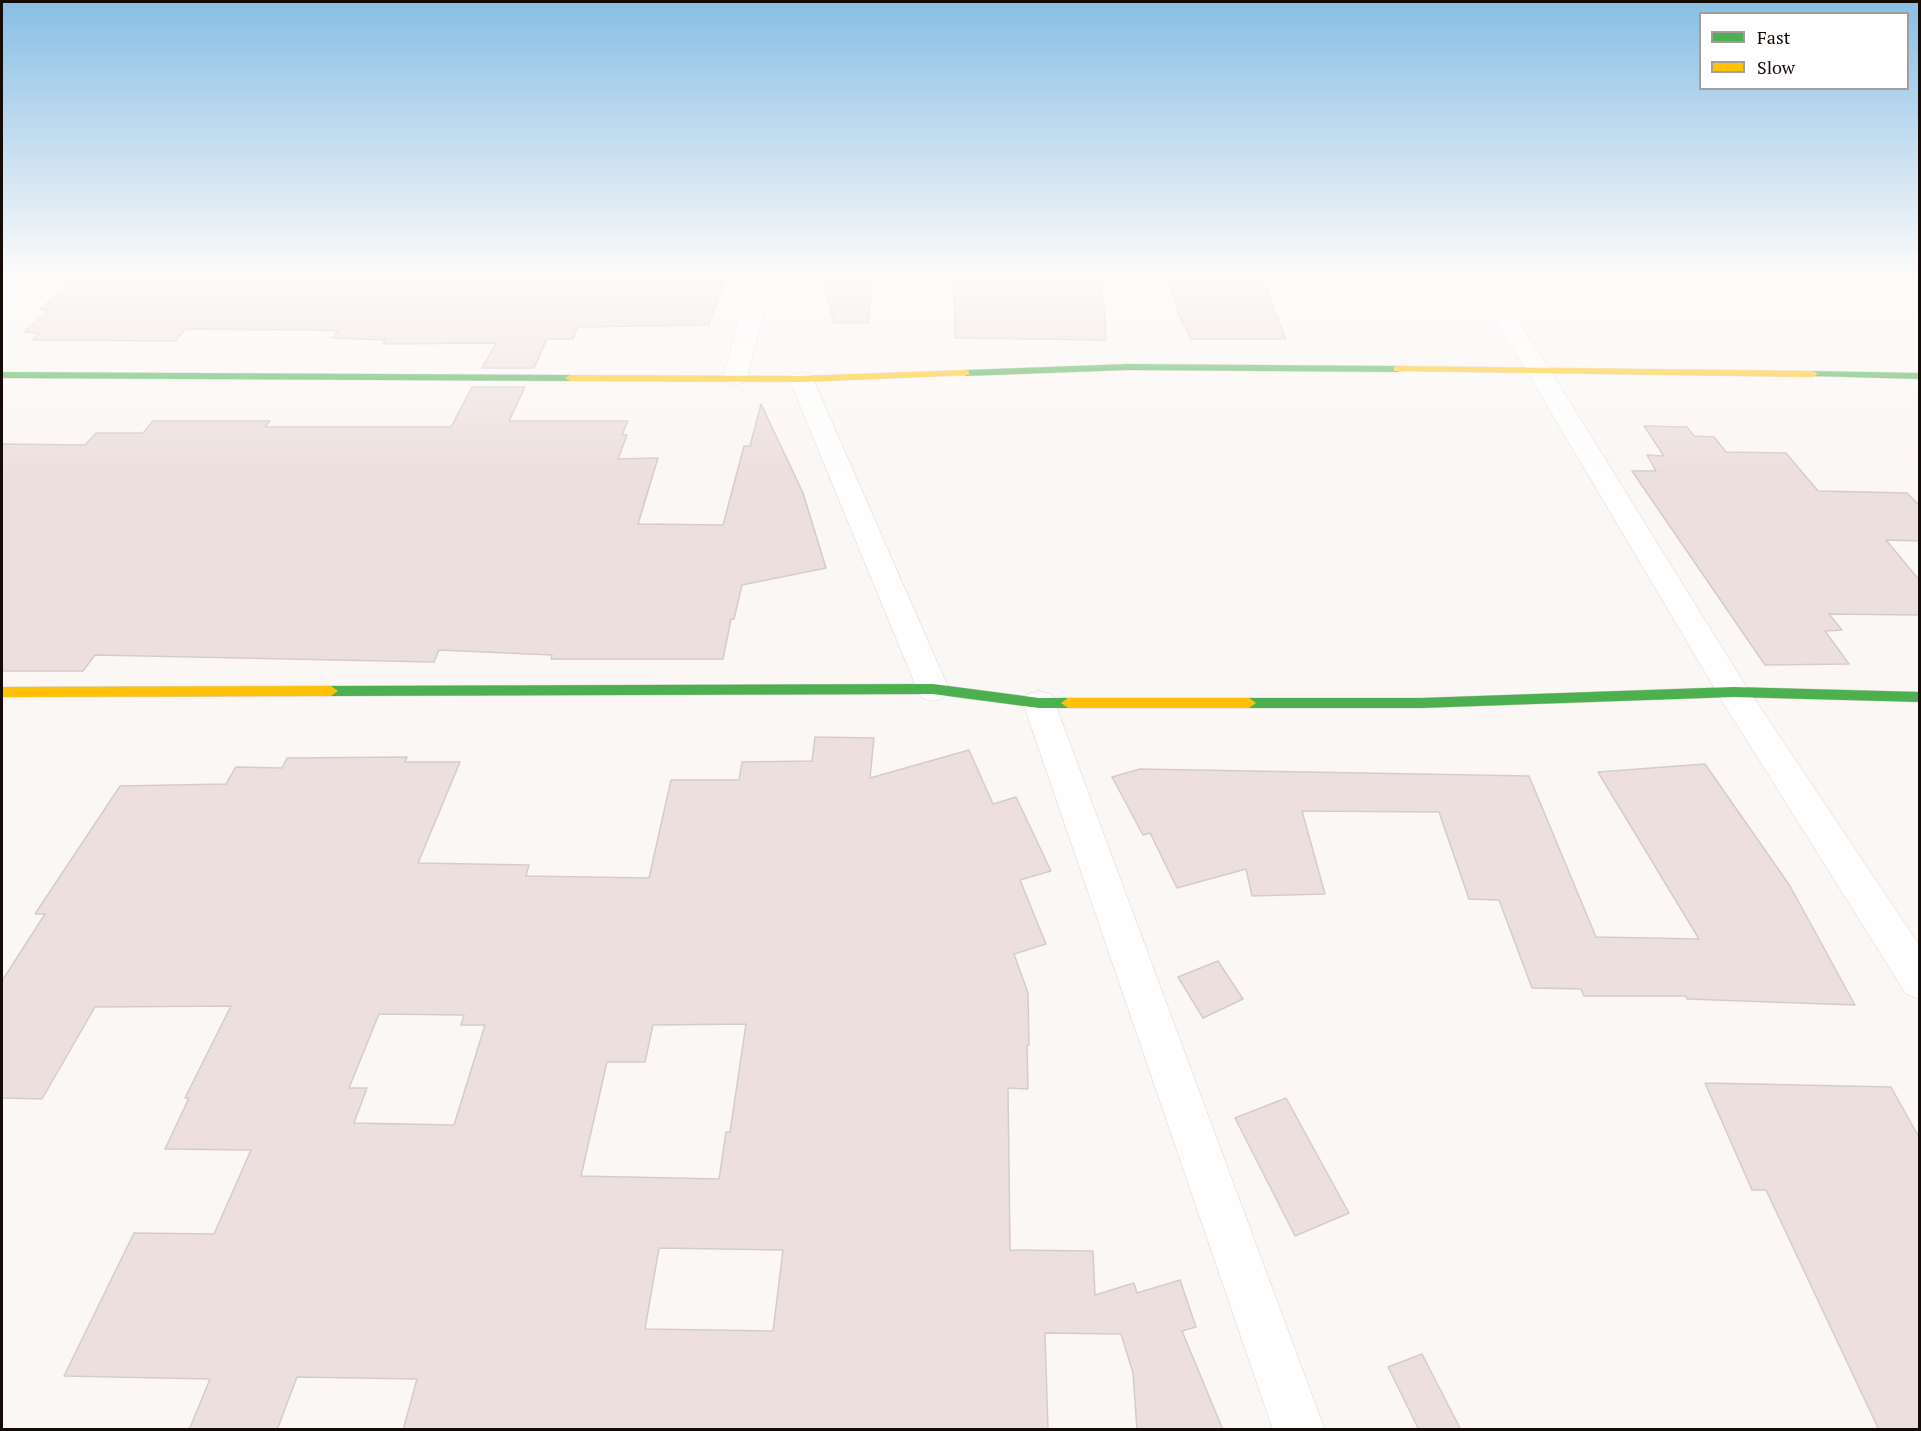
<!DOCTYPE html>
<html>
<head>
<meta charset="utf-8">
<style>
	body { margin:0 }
	#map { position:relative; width:1921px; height:1431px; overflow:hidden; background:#fbf7f5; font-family:"PT Serif",serif }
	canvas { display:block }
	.frame { position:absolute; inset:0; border:3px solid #160c07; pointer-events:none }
	.legend { position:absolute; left:1699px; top:12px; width:210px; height:78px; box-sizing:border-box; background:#fff; border:2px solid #a29e9c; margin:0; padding:8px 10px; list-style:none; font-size:18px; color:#160c07 }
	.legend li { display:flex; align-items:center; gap:12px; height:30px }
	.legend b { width:30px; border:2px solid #a29e9c }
</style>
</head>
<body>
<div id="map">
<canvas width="1921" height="1431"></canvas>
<div class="frame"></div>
<ul class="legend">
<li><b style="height:8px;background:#4caf50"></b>Fast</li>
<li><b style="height:8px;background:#ffc107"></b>Slow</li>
</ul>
</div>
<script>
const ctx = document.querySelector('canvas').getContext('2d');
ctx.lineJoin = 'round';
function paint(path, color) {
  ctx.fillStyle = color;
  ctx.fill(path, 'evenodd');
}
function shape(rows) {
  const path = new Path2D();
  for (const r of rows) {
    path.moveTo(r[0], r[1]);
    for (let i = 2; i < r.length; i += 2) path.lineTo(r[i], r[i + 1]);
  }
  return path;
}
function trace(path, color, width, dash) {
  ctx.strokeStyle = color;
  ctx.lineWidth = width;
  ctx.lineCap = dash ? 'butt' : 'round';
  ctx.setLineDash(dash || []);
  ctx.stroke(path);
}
const building = shape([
	[79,275,691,275,689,281,724,281,709,325,578,327,573,339,547,339,534,368,482,368,496,343,383,344,385,340,332,338,338,331,317,330,186,329,175,341,32,340,40,333,24,332,49,310,39,310,79,275],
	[822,275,873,275,868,323,834,323,822,275],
	[954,275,1098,275,1105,314,1106,340,955,338,954,275],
	[1167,275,1261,275,1286,339,1191,339,1178,313,1167,275],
	[472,387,525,387,509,421,628,421,622,435,627,435,618,459,658,458,638,524,723,525,744,446,750,446,761,404,803,493,826,568,742,585,734,619,731,619,723,659,551,659,552,655,439,650,434,662,95,655,83,671,2,671,2,444,85,445,96,433,143,433,153,421,270,421,265,427,451,427,472,387],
	[1644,426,1687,427,1694,436,1714,437,1726,452,1786,453,1818,491,1907,493,1920,506,1920,541,1886,540,1920,581,1920,615,1829,614,1842,630,1825,631,1849,664,1765,665,1632,471,1656,471,1647,455,1664,456,1644,426],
	[815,737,874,738,870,778,969,750,993,804,1016,797,1051,871,1020,880,1046,944,1014,954,1028,993,1029,1045,1027,1045,1028,1089,1008,1088,1010,1250,1093,1251,1095,1295,1134,1283,1137,1293,1180,1280,1196,1327,1182,1331,1223,1430,1137,1430,1133,1373,1121,1334,1045,1333,1048,1430,403,1430,417,1379,297,1377,277,1430,189,1430,210,1379,64,1376,134,1233,214,1234,251,1150,165,1149,189,1098,185,1098,231,1006,95,1007,42,1099,2,1098,2,981,45,914,35,914,120,786,226,784,236,767,282,768,287,758,407,757,405,762,460,762,418,863,529,865,526,876,649,878,671,780,739,780,742,762,812,761,815,737],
	[379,1014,464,1015,461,1025,485,1025,454,1125,354,1123,367,1088,349,1088,379,1014],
	[746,1024,730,1132,726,1132,719,1179,581,1176,607,1062,645,1062,653,1025,746,1024],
	[659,1248,783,1250,773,1331,645,1329,659,1248],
	[1705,764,1790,886,1855,1005,1687,999,1686,996,1584,996,1581,989,1532,988,1499,900,1469,899,1439,812,1302,811,1325,894,1252,896,1246,869,1177,888,1150,833,1143,835,1112,777,1140,769,1529,776,1596,937,1699,939,1598,772,1705,764],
	[1218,961,1243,999,1203,1018,1178,977,1218,961],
	[1705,1083,1891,1087,1920,1139,1920,1430,1879,1430,1766,1190,1752,1190,1705,1083],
	[1286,1098,1349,1213,1295,1236,1235,1118,1286,1098],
	[1422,1354,1461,1430,1419,1430,1388,1367,1422,1354]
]);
paint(building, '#eddfdd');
trace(building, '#d4cccb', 1.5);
const street = shape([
	[751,275,773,275,747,378,743,383,735,385,727,383,723,378,751,275],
	[1467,275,1488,275,1550,370,1744,683,1920,946,1920,999,1906,994,1722,701,1526,370,1467,275],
	[801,372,809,374,813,379,949,689,944,698,933,701,922,698,917,689,789,379,793,374,801,372],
	[1039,691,1051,694,1055,703,1325,1430,1273,1430,1023,703,1027,694,1039,691]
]);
const fast = shape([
	[1128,364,1397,366,1402,369,1397,372,1128,370,966,376,961,373,966,370,1128,364],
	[1813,371,1920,373,1920,379,1810,376,1810,372,1813,371],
	[2,372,570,375,575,378,570,381,2,378,2,372],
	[933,684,1039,698,1068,698,1075,703,1068,708,1039,708,933,694,331,696,324,691,331,686,933,684],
	[1733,687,1920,692,1920,702,1733,697,1421,708,1249,708,1242,703,1249,698,1421,698,1733,687]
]);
const slow = shape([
	[1397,366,1813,371,1818,374,1813,377,1394,371,1394,367,1397,366],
	[966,370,969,371,969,375,801,382,570,381,565,378,570,375,801,376,966,370],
	[331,686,338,691,331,696,2,697,2,687,331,686],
	[1068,698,1249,698,1256,703,1249,708,1068,708,1061,703,1068,698]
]);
trace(street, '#dbd3cf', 1);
trace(fast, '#dbd3cf', 1);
trace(slow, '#dbd3cf', 1);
paint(street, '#fefefe');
paint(fast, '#4caf50');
paint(slow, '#ffc107');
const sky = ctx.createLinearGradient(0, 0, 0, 475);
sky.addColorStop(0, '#88bee5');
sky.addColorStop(0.58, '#fdfbfa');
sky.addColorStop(1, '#fdfbfa00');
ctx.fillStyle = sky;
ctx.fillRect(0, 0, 1921, 475);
</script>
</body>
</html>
